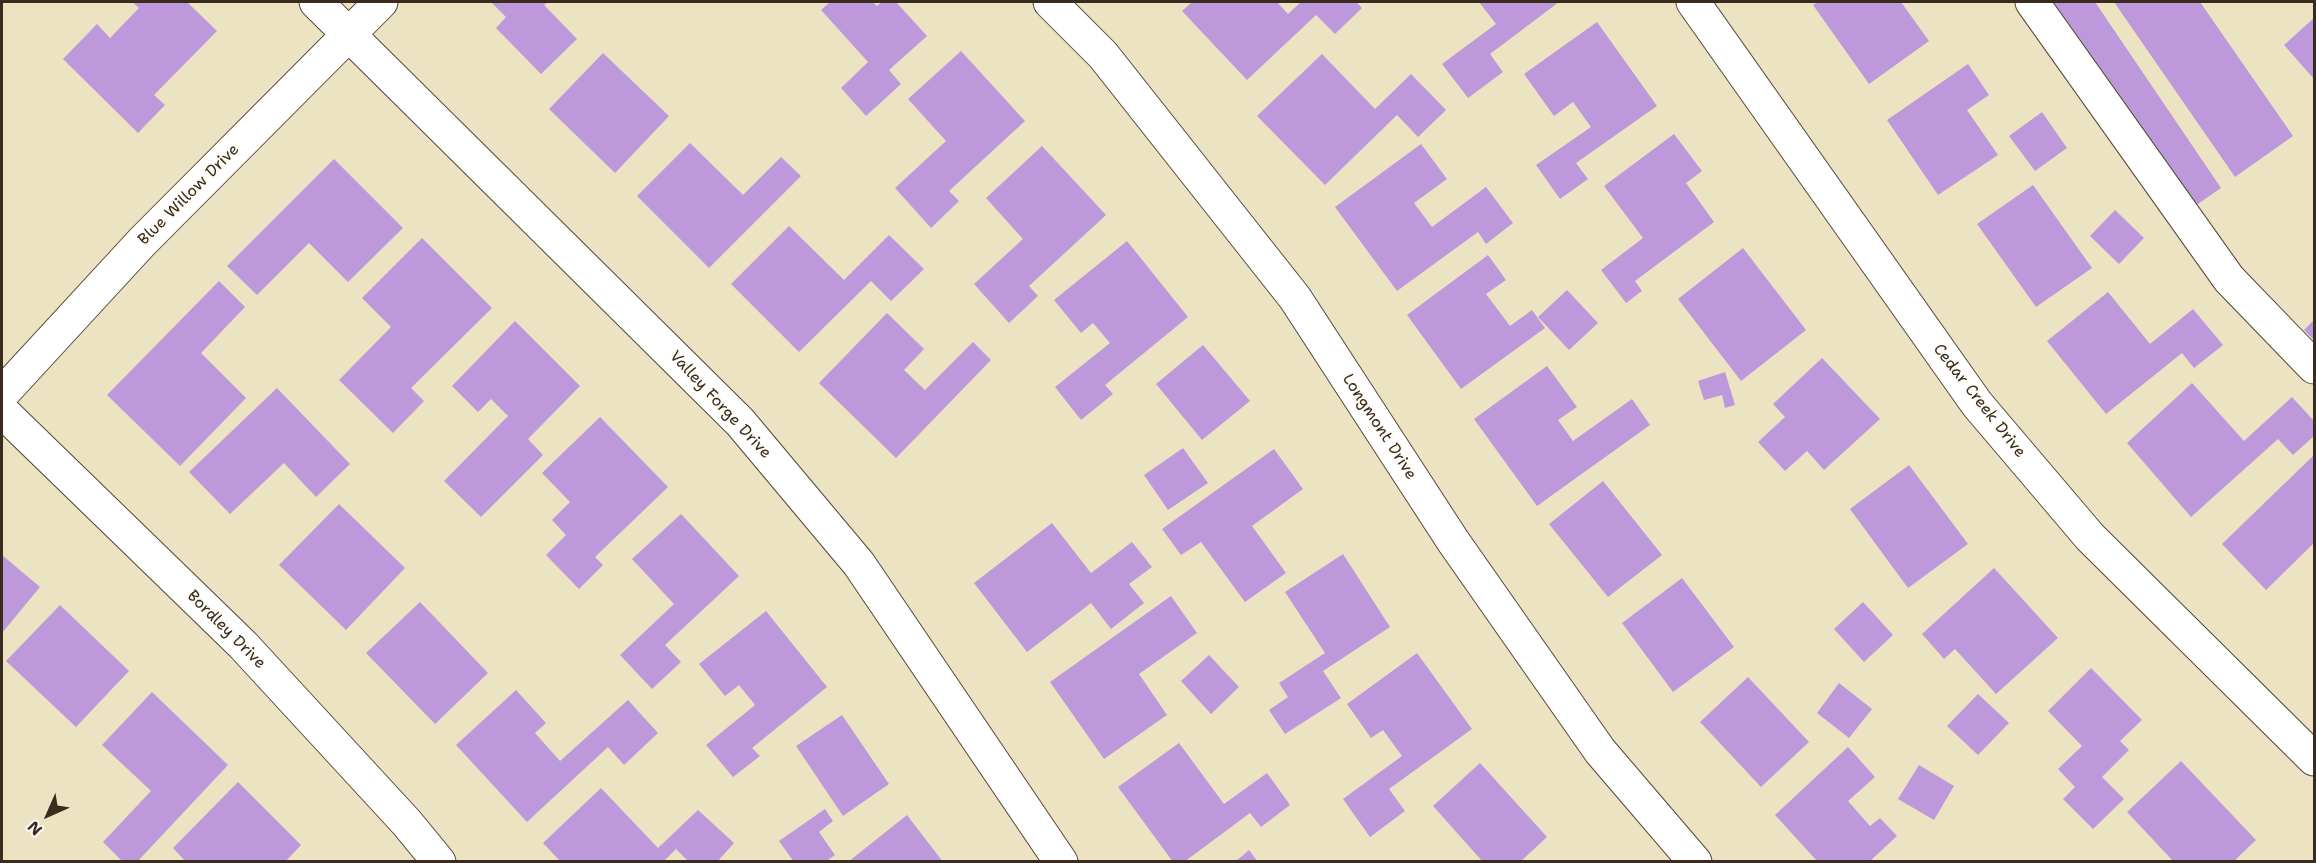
<!DOCTYPE html>
<html>
<head>
<meta charset="utf-8">
<style>
	body { margin:0 }
	#map { position:relative; width:2316px; height:863px; overflow:hidden; background:#ece3c3; font-family:"Shantell Sans",sans-serif }
	canvas { display:block }
	.frame { position:absolute; inset:0; border:3px solid #3b2a1e; pointer-events:none }
	.north { position:absolute; left:18px; top:785px; width:60px; height:60px; -webkit-text-stroke:4px #fdfcf7; paint-order:stroke; rotate:225deg; font-size:16px; font-weight:700; line-height:24px; text-align:center; color:#3b2a1e }
	.north::after { content:''; display:block; margin:auto; width:21px; height:27px; background:#3b2a1e; clip-path:polygon(50% 0,100% 100%,50% 72%,0 100%) }
</style>
</head>
<body>
<div id="map">
<canvas width="2316" height="863"></canvas>
<div class="frame"></div>
<div class="north">N</div>
</div>
<script>
const ctx = document.querySelector('canvas').getContext('2d');
ctx.lineJoin = 'round';
function paint(path, color) {
  ctx.fillStyle = color;
  ctx.fill(path, 'evenodd');
}
function shape(rows) {
  const path = new Path2D();
  for (const r of rows) {
    path.moveTo(r[0], r[1]);
    for (let i = 2; i < r.length; i += 2) path.lineTo(r[i], r[i + 1]);
  }
  return path;
}
function trace(path, color, width, dash) {
  ctx.strokeStyle = color;
  ctx.lineWidth = width;
  ctx.lineCap = dash ? 'butt' : 'round';
  ctx.setLineDash(dash || []);
  ctx.stroke(path);
}
function write(font, color, halo, rows, align = 'center') {
  ctx.font = font + ' "Shantell Sans",sans-serif';
  ctx.lineWidth = 4.5;
  ctx.setLineDash([]);
  ctx.textBaseline = 'middle';
  ctx.strokeStyle = halo;
  ctx.fillStyle = color;
  for (const [text, x, y, turn = 0] of rows) {
    ctx.save();
    ctx.translate(x, y);
    ctx.rotate((+turn || 0) * Math.PI / 180);
    ctx.textAlign = isNaN(turn) ? turn : align;
    if (halo) ctx.strokeText(text, 0, 0);
    ctx.fillText(text, 0, 0);
    ctx.restore();
  }
}
paint(shape([
	[132,2,187,2,217,31,154,95,165,105,138,133,63,59,97,24,110,38,139,8],
	[491,2,548,2,544,5,577,39,541,74,496,28,506,17],
	[830,2,872,2,877,6,882,2,896,2,927,36,889,70,901,84,866,116,841,88,868,62,821,10],
	[1192,2,1277,2,1288,14,1301,2,1356,2,1362,8,1335,34,1316,15,1247,80,1182,11],
	[1479,2,1559,2,1490,54,1503,72,1468,98,1442,64,1496,24],
	[1818,2,1901,2,1929,41,1869,84,1813,5],
	[2053,2,2095,2,2221,188,2192,208],
	[2114,2,2200,2,2293,136,2235,177],
	[2314,18,2314,79,2284,45],
	[1597,22,1657,106,1576,163,1588,179,1560,199,1536,165,1591,127,1573,102,1554,116,1524,74],
	[961,51,1025,121,949,191,959,201,931,228,895,188,946,141,908,99],
	[603,53,669,116,615,173,549,109],
	[1322,54,1375,109,1411,74,1446,110,1418,137,1397,115,1325,185,1257,116],
	[1968,64,1989,95,1967,110,1998,155,1938,195,1887,120],
	[2042,112,2067,148,2035,171,2009,136],
	[1674,134,1702,171,1686,183,1714,222,1635,281,1642,291,1626,303,1601,270,1643,238,1604,186],
	[690,143,743,195,781,157,801,176,709,268,637,196],
	[1421,144,1447,179,1414,203,1432,227,1486,187,1513,223,1486,244,1478,232,1397,291,1335,207],
	[1042,146,1106,215,1029,286,1038,296,1009,323,974,284,1023,239,986,198],
	[334,159,403,228,348,282,309,243,257,295,227,266],
	[2033,185,2092,268,2036,307,1977,224],
	[2115,210,2144,238,2119,264,2090,236],
	[789,226,844,280,889,235,924,269,891,301,871,281,799,352,731,284],
	[422,238,492,308,411,388,424,401,393,433,339,380,391,327,362,298],
	[1127,241,1188,317,1105,385,1113,394,1081,420,1055,387,1110,343,1093,323,1081,333,1054,300],
	[1743,248,1806,330,1741,381,1678,299],
	[1488,255,1506,280,1486,294,1510,326,1532,310,1545,328,1461,389,1407,315],
	[219,281,245,307,201,353,246,398,180,466,107,395],
	[1567,290,1598,323,1569,350,1538,317],
	[2108,292,2150,344,2193,309,2223,345,2194,368,2182,353,2106,414,2047,341],
	[887,313,924,349,904,370,925,390,973,342,991,360,896,458,819,383],
	[2314,320,2314,340,2304,330],
	[515,321,580,386,528,439,543,455,481,517,444,481,508,416,491,399,478,412,452,386],
	[1203,345,1250,401,1202,440,1156,384],
	[1822,358,1880,419,1824,470,1807,451,1785,471,1758,442,1785,417,1773,404],
	[1547,366,1577,407,1558,420,1573,441,1632,399,1650,425,1537,506,1474,419],
	[1725,372,1735,405,1725,408,1722,395,1704,400,1698,381],
	[2192,383,2244,441,2292,397,2314,421,2314,436,2293,455,2278,439,2191,517,2127,443],
	[277,388,350,464,316,497,284,463,230,514,189,472],
	[600,417,668,487,595,557,603,565,579,589,546,555,566,535,552,520,570,502,542,473],
	[1183,448,1208,483,1168,510,1144,475],
	[1274,449,1303,489,1252,526,1286,573,1245,602,1201,542,1181,555,1162,529],
	[2314,455,2314,543,2266,590,2222,544],
	[1909,465,1968,544,1908,588,1850,509],
	[1603,481,1662,555,1608,597,1549,524],
	[339,504,405,568,346,630,279,565],
	[681,514,739,576,665,645,681,662,652,689,620,655,674,604,632,559],
	[1052,523,1091,573,1132,542,1152,567,1129,584,1144,603,1111,629,1091,603,1027,652,974,583],
	[1343,554,1390,627,1323,671,1341,698,1285,734,1269,710,1288,697,1279,683,1325,653,1285,592],
	[2,555,40,587,2,633],
	[1994,568,2058,638,1996,694,1955,649,1944,659,1922,634],
	[1682,578,1734,647,1673,692,1622,623],
	[1171,596,1197,633,1139,674,1167,715,1104,759,1050,682],
	[420,602,488,673,435,724,366,653],
	[1863,602,1893,635,1864,662,1834,629],
	[60,605,129,671,76,727,6,661],
	[766,611,827,687,752,748,760,756,733,777,706,745,755,705,739,685,725,696,699,664],
	[1417,653,1472,729,1389,789,1405,811,1370,837,1343,799,1402,756,1383,730,1371,738,1347,704],
	[1209,655,1239,687,1211,714,1181,681],
	[2091,668,2142,720,2120,741,2129,750,2102,777,2124,799,2093,829,2063,799,2075,787,2058,769,2082,746,2048,711],
	[1748,677,1809,742,1761,787,1700,722],
	[1839,683,1872,709,1849,738,1817,713],
	[516,690,546,723,535,733,560,761,628,700,658,733,624,765,608,747,527,822,456,745],
	[152,692,228,765,137,862,123,862,103,842,151,791,102,745],
	[1978,694,2009,723,1978,755,1947,726],
	[842,715,889,784,843,816,796,746],
	[1179,743,1224,804,1267,773,1290,805,1261,827,1250,813,1184,862,1173,862,1118,787],
	[1848,747,1875,777,1848,801,1870,826,1880,818,1897,836,1869,862,1818,862,1775,815],
	[2181,761,2256,840,2233,862,2174,862,2127,812],
	[1480,763,1547,837,1520,862,1483,862,1433,806],
	[1919,765,1954,786,1934,820,1898,799],
	[238,782,301,845,285,862,186,862,173,848],
	[601,788,658,848,698,810,734,843,717,862,689,862,676,849,663,862,561,862,543,843],
	[825,809,833,821,819,832,835,855,825,862,794,862,779,841],
	[907,815,943,862,848,862],
	[1249,850,1258,862,1235,862]
]), '#bd99db');
const minor = shape([
	[316,2,740,422,859,564,1061,862],
	[1050,2,1103,55,1295,298,1453,541,1600,751,1695,862],
	[1693,2,1977,404,2090,537,2314,759],
	[2032,2,2229,279,2314,367],
	[2,394,142,242,381,2],
	[2,411,243,645,407,823,439,862]
]);
trace(minor, '#564637', 35);
trace(minor, '#fff', 33);
write('16px', '#3b2a1e', '#fdfcf7', [
	["Blue Willow Drive",189,195,-45],
	["Cedar Creek Drive",1979,401,52],
	["Valley Forge Drive",720,405,47],
	["Longmont Drive",1379,427,57],
	["Bordley Drive",226,630,45]
]);
</script>
</body>
</html>
